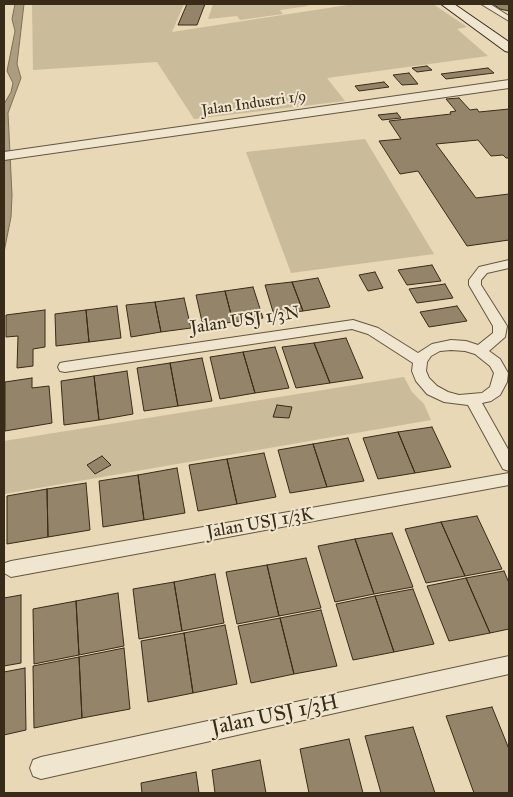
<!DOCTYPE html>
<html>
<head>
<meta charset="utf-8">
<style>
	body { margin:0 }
	#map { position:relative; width:513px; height:797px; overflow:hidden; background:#e8d8b5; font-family:"IM FELL Great Primer",serif }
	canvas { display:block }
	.frame { position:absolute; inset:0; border:5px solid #382b18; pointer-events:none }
</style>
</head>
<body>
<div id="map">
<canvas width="513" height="797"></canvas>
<div class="frame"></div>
</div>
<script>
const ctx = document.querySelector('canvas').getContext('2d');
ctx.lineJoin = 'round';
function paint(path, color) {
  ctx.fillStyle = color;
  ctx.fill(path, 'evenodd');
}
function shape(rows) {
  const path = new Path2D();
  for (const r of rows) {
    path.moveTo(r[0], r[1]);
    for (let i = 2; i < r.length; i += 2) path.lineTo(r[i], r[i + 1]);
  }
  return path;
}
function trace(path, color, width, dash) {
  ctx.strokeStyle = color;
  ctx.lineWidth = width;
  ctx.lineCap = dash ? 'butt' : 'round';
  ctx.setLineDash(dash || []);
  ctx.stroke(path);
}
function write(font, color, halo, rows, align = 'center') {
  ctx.font = font + ' "IM FELL Great Primer",serif';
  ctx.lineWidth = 4;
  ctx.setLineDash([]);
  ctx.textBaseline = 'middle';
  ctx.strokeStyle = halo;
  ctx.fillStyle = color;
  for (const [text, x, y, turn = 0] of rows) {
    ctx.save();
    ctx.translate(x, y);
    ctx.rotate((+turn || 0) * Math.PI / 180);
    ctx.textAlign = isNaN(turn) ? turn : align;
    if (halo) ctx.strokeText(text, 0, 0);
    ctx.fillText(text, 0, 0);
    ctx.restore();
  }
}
paint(shape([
	[32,4,184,4,172,32,354,4,433,4,467,27,457,29,488,56,327,78,345,101,194,119,157,62,33,70],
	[213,4,306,4,308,6,280,10,283,14,240,20,237,16,208,19],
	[365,139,434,254,291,273,246,152],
	[404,377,412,392,424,404,431,420,4,494,4,441]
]), '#cabb9a');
const water = shape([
	[15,4,24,4,17,64,21,78,8,113,12,195,11,217,4,252,4,104,11,92,13,83,7,71,15,31,12,19,15,4]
]);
paint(water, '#ac9d80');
trace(water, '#7e6f56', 1);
const building = shape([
	[187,4,205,4,197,25,178,25,187,4],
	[493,4,509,4,509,11,500,9,493,4],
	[427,66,432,70,417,72,412,68,427,66],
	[488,68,494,73,446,79,441,74,488,68],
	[409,73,418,84,402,85,393,75,409,73],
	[384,82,389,87,359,91,355,86,384,82],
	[459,98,470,110,477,109,479,112,509,109,509,158,506,158,503,155,491,156,478,140,436,144,476,198,509,194,509,240,467,246,418,171,400,174,379,141,401,139,389,121,451,114,450,112,456,111,446,99,459,98],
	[397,113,401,118,382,120,378,115,397,113],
	[432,265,441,281,407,285,398,270,432,265],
	[375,272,383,288,368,291,359,275,375,272],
	[318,278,330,307,303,311,292,282,318,278],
	[292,282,303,311,274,315,265,285,292,282],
	[445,284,453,298,417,303,409,289,445,284],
	[253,287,263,318,233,322,225,291,253,287],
	[225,291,233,322,203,326,196,295,225,291],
	[184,298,191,328,161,332,155,302,184,298],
	[155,302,161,332,131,337,126,305,155,302],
	[117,306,121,338,89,342,86,310,117,306],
	[457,306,467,321,429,327,420,312,457,306],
	[45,310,45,347,33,349,33,366,17,368,18,336,6,337,6,315,45,310],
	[86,310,89,342,56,346,55,314,86,310],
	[346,338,363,378,330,383,314,343,346,338],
	[314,343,330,383,296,388,282,347,314,343],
	[275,347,289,388,255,393,243,352,275,347],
	[243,352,255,393,220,399,210,357,243,352],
	[202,358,212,401,178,406,170,363,202,358],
	[170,363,178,406,144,411,137,368,170,363],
	[127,371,133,414,99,420,94,376,127,371],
	[94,376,99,420,64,425,61,381,94,376],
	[32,378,32,388,49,386,52,423,5,431,5,382,32,378],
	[277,405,292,407,289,418,273,417,277,405],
	[432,427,451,467,415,473,398,432,432,427],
	[398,432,415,473,378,479,363,438,398,432],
	[348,438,364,481,327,487,313,444,348,438],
	[313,444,327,487,290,493,278,450,313,444],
	[264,453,276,497,237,504,227,459,264,453],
	[102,456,111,465,95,474,87,465,102,456],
	[227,459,237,504,198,511,189,465,227,459],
	[177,468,185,513,144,520,138,475,177,468],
	[138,475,144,520,103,527,99,481,138,475],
	[86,483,90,530,48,537,47,489,86,483],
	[47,489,48,537,7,544,7,496,47,489],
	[477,516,502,569,465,576,441,522,477,516],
	[441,522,465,576,426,583,405,529,441,522],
	[392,533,413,587,374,594,355,539,392,533],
	[355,539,374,594,335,602,318,546,355,539],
	[306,558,321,608,279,616,267,565,306,558],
	[267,565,279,616,237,624,226,572,267,565],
	[504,571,509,583,509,629,490,633,466,578,504,571],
	[215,574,224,623,182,631,174,582,215,574],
	[466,578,490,633,449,641,427,586,466,578],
	[174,582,182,631,139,639,133,589,174,582],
	[413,589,434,644,394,652,375,596,413,589],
	[118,593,124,646,79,655,76,601,118,593],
	[21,595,21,663,4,666,4,598,21,595],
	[375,596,394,652,353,660,336,604,375,596],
	[76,601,79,655,34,664,33,609,76,601],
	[321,610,337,666,294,674,280,618,321,610],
	[280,618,294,674,251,683,238,626,280,618],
	[225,625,237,684,193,693,184,633,225,625],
	[184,633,193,693,148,702,141,641,184,633],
	[124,648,130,709,82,718,79,657,124,648],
	[79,657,82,718,34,728,33,666,79,657],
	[25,668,26,730,4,735,4,672,25,668],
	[492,707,509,749,509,793,474,793,446,716,492,707],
	[413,727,435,793,381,793,365,736,413,727],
	[349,739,363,793,309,793,300,749,349,739],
	[260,760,266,793,215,793,212,770,260,760],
	[196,772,199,793,142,793,141,783,196,772]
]);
paint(building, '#94856a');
trace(building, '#382b18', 1);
const minor = shape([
	[481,4,490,4,509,16,509,21,481,4],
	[509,260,509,268,487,273,481,280,481,285,507,326,505,337,489,351,500,359,508,373,507,382,500,395,491,401,482,403,509,451,509,471,503,469,468,405,444,402,427,394,416,381,412,371,413,363,368,334,352,329,65,372,60,371,58,367,60,363,65,362,353,320,378,328,418,353,432,344,451,340,466,341,478,345,493,333,493,326,469,285,469,280,479,267,509,260],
	[451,350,465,351,475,354,490,366,494,373,490,387,482,393,459,395,448,392,437,386,429,378,426,371,427,362,431,356,440,351,451,350],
	[509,473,509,485,11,577,4,573,5,563,11,561,509,473],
	[509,656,509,674,41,779,33,776,30,768,33,760,41,757,509,656]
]);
const tertiary = shape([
	[509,80,509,88,4,160,4,152,509,80]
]);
const secondary = shape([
	[441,4,454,4,509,42,509,52,505,51,441,4]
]);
trace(minor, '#64563f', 2);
trace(tertiary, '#64563f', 2);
trace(secondary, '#382b18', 2);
paint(minor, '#f0e6cf');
paint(tertiary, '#f0e6cf');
paint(secondary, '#f0e6cf');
write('15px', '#382b18', '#f0e6cf', [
	["Jalan Industri 1/9",254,104,-8]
]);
write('18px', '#382b18', '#f0e6cf', [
	["Jalan USJ 1/3N",245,321,-8],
	["Jalan USJ 1/3K",260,524,-10]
]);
write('21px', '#382b18', '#f0e6cf', [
	["Jalan USJ 1/3H",275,716,-12]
]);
</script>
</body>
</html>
